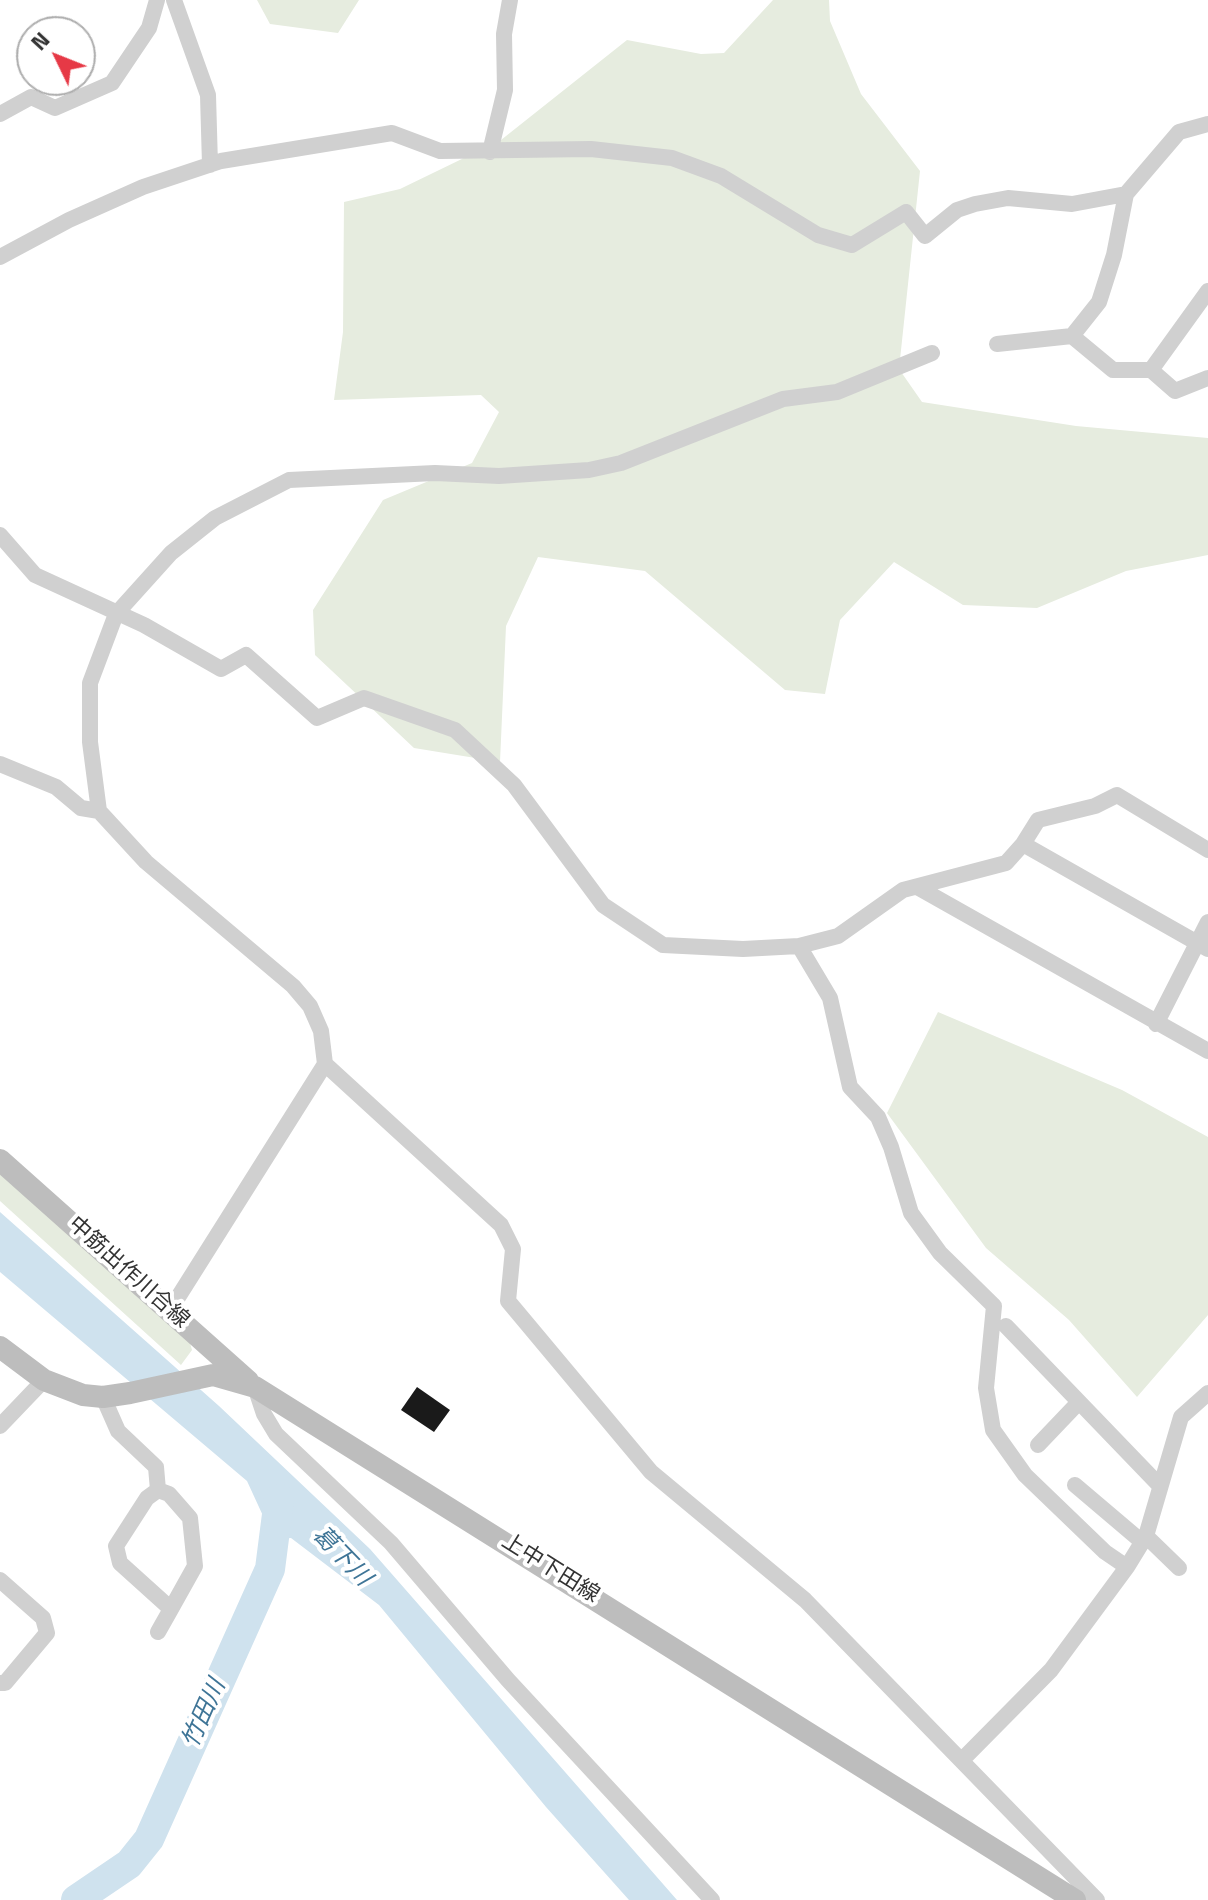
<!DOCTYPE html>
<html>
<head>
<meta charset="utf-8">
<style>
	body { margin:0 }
	#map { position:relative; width:1208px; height:1900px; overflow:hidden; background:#fff; font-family:"Titillium Web",sans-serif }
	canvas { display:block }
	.north { position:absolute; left:16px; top:16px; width:80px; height:80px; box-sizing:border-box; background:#fff; border:2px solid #adadad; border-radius:50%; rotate:313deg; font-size:22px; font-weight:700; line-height:32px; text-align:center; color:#333 }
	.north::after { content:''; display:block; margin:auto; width:28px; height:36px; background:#e63946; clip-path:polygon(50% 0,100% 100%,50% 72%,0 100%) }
</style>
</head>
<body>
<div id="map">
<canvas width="1208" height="1900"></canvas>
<div class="north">N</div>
</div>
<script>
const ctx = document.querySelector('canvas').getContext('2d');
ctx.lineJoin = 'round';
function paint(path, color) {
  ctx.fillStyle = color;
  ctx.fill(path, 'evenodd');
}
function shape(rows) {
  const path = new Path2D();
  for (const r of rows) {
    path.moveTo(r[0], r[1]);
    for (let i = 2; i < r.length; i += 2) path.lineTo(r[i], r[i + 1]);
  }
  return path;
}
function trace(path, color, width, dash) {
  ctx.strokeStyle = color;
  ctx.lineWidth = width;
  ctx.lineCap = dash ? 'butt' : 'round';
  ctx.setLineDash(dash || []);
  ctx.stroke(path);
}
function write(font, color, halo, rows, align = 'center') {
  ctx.font = font + ' "Titillium Web","Noto Sans JP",sans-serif';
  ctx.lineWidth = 8;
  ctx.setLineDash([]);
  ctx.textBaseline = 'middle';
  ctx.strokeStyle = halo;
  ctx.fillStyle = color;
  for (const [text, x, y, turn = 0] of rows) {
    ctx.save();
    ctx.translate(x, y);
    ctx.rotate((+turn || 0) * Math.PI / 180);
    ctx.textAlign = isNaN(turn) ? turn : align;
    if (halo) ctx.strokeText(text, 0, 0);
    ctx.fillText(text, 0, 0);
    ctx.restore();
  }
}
paint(shape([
	[257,0,359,0,338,33,270,24],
	[773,0,829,0,830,21,861,94,920,171,899,369,922,402,1076,426,1208,438,1208,555,1126,571,1037,608,963,605,894,562,840,620,825,694,785,690,645,571,538,557,506,626,500,762,414,748,315,655,313,610,383,500,472,463,499,412,481,395,334,400,343,332,344,202,400,189,501,140,627,40,701,54,724,53],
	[938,1012,1122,1090,1208,1137,1208,1315,1137,1397,1069,1320,986,1248,887,1113],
	[0,1167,190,1343,192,1350,181,1365,0,1201]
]), '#e6ecdf');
paint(shape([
	[0,1212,219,1406,370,1549,677,1900,629,1900,546,1807,379,1605,291,1538,266,1540,264,1518,247,1481,0,1272]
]), '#cfe2ee');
trace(shape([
	[76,1900,129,1864,149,1839,270,1569,279,1499]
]), '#cfe2ee', 30);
paint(shape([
	[417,1387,450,1410,434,1432,401,1410]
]), '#1a1a1a');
trace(shape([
	[174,0,208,95,210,165],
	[0,114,31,97,55,108,112,83,149,28,157,0],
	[490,152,505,90,504,34,510,0],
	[0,257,69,220,143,187,221,161,392,133,440,151,591,149,672,158,721,176,818,235,852,245,906,212,925,236,957,210,975,204,1008,198,1072,204,1126,194],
	[1072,336,1113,370,1151,370,1175,391,1208,378],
	[997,344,1072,336,1099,302,1114,255,1126,194,1179,132,1208,124],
	[1151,370,1208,291],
	[0,535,35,575,144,625,221,669,246,655,317,718,364,698,455,730,514,785,603,905,663,945,743,949,799,946,838,936,903,890,1006,863,1023,844,1038,820,1095,806,1117,795,1208,850],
	[0,764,56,787,81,808,99,811],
	[1023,844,1208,949],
	[919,888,1208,1051],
	[799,946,830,998,850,1087,878,1117,891,1147,911,1213,940,1253,994,1306,986,1388,993,1430,1025,1475,1105,1552,1127,1567],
	[1156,1024,1208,922],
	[325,1064,501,1225,513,1249,508,1301,651,1472,805,1600,1097,1900],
	[170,1310,325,1064,321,1031,310,1006,293,986,146,862,99,811,90,742,90,683,116,614,171,553,215,518,289,480,435,473,499,476,589,470,621,463,783,399,837,392,932,353],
	[1006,1326,1160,1486],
	[255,1387,264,1414,276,1434,391,1543,508,1680,712,1900],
	[103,1397,118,1431,156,1467,158,1490],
	[0,1426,44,1380],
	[1038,1445,1079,1402],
	[1075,1485,1141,1541],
	[1146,1536,1179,1568],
	[0,1580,43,1618,47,1633,5,1683,0,1683],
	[158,1632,171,1609,195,1566,190,1518,169,1494,158,1490,147,1498,116,1546,120,1563,171,1609],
	[962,1760,1051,1670,1127,1567,1146,1536,1181,1417,1208,1393]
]), '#d0d0d0', 16);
trace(shape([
	[0,1160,248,1381],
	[0,1347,44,1380,83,1395,103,1397,130,1393,213,1375,255,1387,1075,1900]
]), '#bdbdbd', 22);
write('22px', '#333', '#fff', [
	["中筋出作川合線",128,1273,42],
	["上中下田線",550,1569,32]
]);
write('italic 24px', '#3f7597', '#fff', [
	["葛下川",341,1557,46],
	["竹田川",205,1714,-66]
]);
</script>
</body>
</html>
